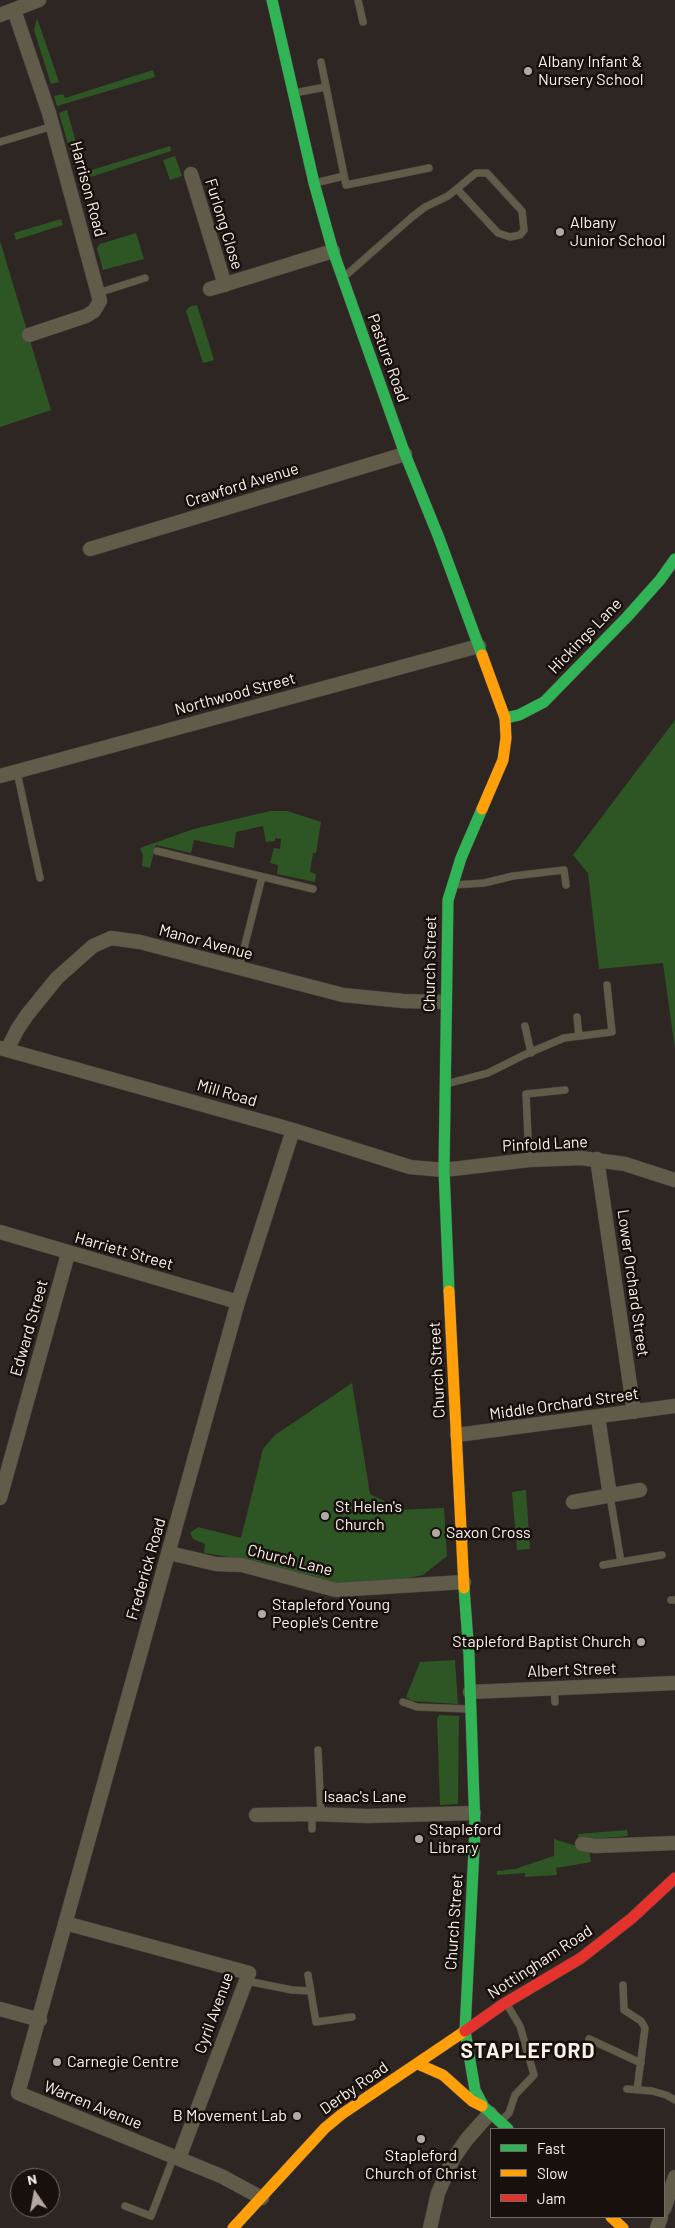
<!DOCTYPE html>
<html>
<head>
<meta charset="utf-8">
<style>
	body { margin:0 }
	#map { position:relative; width:675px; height:2228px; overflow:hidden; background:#2e2622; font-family:Barlow,sans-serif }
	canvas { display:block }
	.legend { position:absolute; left:490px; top:2128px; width:175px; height:90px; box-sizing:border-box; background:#17100c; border:1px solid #726a65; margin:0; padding:6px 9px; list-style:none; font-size:15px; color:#fbf0ea }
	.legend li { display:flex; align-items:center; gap:10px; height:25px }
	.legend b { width:25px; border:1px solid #726a65 }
	.north { position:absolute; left:10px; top:2168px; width:50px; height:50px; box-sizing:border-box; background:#17100c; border:1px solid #726a65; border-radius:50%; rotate:348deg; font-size:14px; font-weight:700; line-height:20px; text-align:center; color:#fbf0ea }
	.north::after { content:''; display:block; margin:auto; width:18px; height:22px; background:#b3a9a4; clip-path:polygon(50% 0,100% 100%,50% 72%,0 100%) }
</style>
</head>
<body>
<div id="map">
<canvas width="675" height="2228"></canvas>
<ul class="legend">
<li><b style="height:6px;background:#30b455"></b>Fast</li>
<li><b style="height:6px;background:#ff9f0a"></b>Slow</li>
<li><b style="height:6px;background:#e5322d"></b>Jam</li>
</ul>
<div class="north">N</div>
</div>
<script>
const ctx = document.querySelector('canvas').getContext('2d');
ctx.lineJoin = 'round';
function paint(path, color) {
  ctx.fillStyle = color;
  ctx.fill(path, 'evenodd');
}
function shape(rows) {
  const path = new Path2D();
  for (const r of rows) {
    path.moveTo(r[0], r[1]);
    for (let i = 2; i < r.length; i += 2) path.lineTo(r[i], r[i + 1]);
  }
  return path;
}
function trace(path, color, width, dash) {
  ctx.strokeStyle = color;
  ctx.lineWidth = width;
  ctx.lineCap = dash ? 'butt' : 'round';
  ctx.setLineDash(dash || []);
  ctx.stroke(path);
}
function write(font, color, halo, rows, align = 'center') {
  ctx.font = font + ' Barlow,sans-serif';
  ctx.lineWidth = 5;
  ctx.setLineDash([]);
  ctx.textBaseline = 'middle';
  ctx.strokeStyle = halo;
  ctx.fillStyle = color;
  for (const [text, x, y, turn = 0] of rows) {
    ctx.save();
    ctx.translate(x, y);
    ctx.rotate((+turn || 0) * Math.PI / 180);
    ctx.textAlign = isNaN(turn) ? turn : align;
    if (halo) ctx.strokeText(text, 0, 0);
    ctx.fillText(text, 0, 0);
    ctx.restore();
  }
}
paint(shape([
	[37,18,59,82,51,84,34,30],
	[153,70,155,77,57,106,54,96,63,94,65,98],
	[67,110,83,168,79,170,75,168,59,113],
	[170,146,171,151,81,180,79,174],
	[175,156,182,176,170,180,163,160],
	[61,219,63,225,16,240,14,233],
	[136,233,144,259,103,270,97,248,100,244],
	[0,241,51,410,0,427],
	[197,305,214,360,203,363,186,311,189,307],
	[675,720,675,1049,663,963,599,969,588,873,573,855],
	[270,811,287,811,321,822,316,853,313,853,310,872,316,874,315,882,277,874,278,865,270,863,274,848,280,849,281,839,275,838,275,841,266,842,263,826,236,832,234,848,194,840,191,853,156,845,150,868,142,866,143,855,140,848,194,829],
	[352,1383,370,1494,386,1502,396,1502,397,1510,444,1508,447,1556,423,1575,383,1583,330,1585,262,1562,204,1553,205,1544,193,1539,190,1533,198,1527,241,1538,263,1449,275,1435],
	[526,1490,530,1549,517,1550,512,1492],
	[455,1660,458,1704,412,1701,406,1697,420,1662],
	[439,1715,459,1716,458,1804,440,1805,437,1719],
	[627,1830,628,1836,579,1840,578,1834],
	[554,1839,589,1850,591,1862,556,1868,557,1875,525,1877,525,1873,497,1875,497,1871,515,1869,554,1856]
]), '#2e5625');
const lane = shape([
	[358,0,363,22],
	[321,62,346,185,429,168],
	[294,93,326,87],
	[0,142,53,126],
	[315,183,344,176],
	[344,277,412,217,425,207,448,196,476,173,487,173,522,211,524,230,520,235,510,237,498,233,457,189],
	[98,293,145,278],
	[17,772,40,878],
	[157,851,313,889],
	[454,885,484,883,513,876,564,870,566,885],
	[239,968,262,877],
	[577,1017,579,1036],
	[525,1026,531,1053],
	[446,1084,488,1073,524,1055,564,1038,612,1032,607,985],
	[529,1160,526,1094,565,1090],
	[610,1496,621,1562],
	[603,1565,662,1555],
	[671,1600,675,1600],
	[554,1688,555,1702],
	[403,1702,417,1707,469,1709],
	[318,1750,321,1815],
	[312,1829,312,1814],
	[308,1975,316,2022,352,2017],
	[247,1981,292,1990,310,1991],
	[623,1985,624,2010,641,2021,645,2028,637,2090],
	[589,2039,641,2063],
	[627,2089,652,2091,666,2095,675,2100],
	[502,2120,509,2113,515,2095,534,2075,520,2026,506,2003],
	[125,2206,151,2216,174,2156]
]);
const street = shape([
	[14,10,49,113,100,301,94,311,86,316,29,335],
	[0,15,39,0],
	[191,174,225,285],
	[210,289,333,251],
	[90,549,405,454],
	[0,776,479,646],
	[0,1048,293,1130,410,1167,444,1170,529,1160,581,1158,625,1164,675,1180],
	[7,1050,17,1030,27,1015,57,978,93,946,111,938,140,942,343,995,403,1001,445,1002],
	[597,1159,634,1412],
	[0,1232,238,1302],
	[598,1417,610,1496],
	[457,1435,675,1406],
	[0,1498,68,1254],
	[573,1502,640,1490],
	[169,1553,216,1564,242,1565,336,1590,464,1582],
	[470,1692,675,1683],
	[256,1815,312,1814,367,1816,474,1813],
	[582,1844,595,1846,675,1843],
	[65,1923,249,1973,179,2158],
	[0,2009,40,2020],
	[262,2198,221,2176,18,2093,238,1302,293,1130],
	[664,2209,675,2177],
	[430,2228,438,2193,453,2159,467,2139,490,2113],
	[657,2228,661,2217]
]);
const fast = shape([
	[272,0,314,183,333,251,405,454,439,538,482,655],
	[505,718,519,715,544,702,627,617,660,580,675,559],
	[449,1291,444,1170,448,900,461,858,482,809],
	[464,1588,469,1655,475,1829,465,2031,475,2090,484,2107,508,2129]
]);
const slow = shape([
	[482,655,505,718,506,738,503,760,482,809],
	[449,1291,464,1588],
	[418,2064,443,2075,472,2101,482,2106],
	[611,2217,623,2228],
	[233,2228,325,2128,342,2114,465,2031]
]);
const jam = shape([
	[465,2031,502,2005,581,1958,632,1918,675,1878]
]);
trace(lane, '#4a433f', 8);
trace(street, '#4a433f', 15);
trace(fast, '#4a433f', 12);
trace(slow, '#4a433f', 12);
trace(jam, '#4a433f', 12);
trace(lane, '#605c49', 7);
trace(street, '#605c49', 14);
trace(fast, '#30b455', 11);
trace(slow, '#ff9f0a', 11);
trace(jam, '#e5322d', 11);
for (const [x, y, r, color] of [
	[528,71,5,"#b3a9a4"],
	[560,232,5,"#b3a9a4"],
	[325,1516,5,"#b3a9a4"],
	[436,1533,5,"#b3a9a4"],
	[262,1614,5,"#b3a9a4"],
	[641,1642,5,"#b3a9a4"],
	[419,1839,5,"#b3a9a4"],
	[57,2062,5,"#b3a9a4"],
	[297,2116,5,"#b3a9a4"],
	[421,2139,5,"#b3a9a4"]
]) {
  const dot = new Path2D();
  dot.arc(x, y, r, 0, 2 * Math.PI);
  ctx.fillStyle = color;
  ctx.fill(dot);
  trace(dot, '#17100c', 2);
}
write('16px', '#fbf0ea', '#17100c', [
	["Albany Infant &",538,62],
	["Nursery School",538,80],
	["Albany",570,223],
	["Junior School",570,241],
	["St Helen's",335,1507],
	["Church",335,1525],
	["Saxon Cross",446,1533],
	["Stapleford Young",272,1605],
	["People's Centre",272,1623],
	["Stapleford Baptist Church",631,1642,"right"],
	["Stapleford",429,1830],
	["Library",429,1848],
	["Carnegie Centre",67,2062],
	["B Movement Lab",287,2116,"right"],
	["Stapleford",421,2156,"center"],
	["Church of Christ",421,2174,"center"]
], 'left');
write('16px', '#fbf0ea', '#17100c', [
	["Harrison Road",88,189,75],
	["Furlong Close",224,224,73],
	["Pasture Road",388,358,70],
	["Crawford Avenue",242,485,-17],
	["Hickings Lane",585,636,-46],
	["Northwood Street",235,694,-15],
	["Manor Avenue",206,942,15],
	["Church Street",430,964,-89],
	["Mill Road",227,1093,16],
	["Pinfold Lane",545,1144,-3],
	["Harriett Street",124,1251,16],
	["Lower Orchard Street",633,1283,82],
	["Edward Street",29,1328,-74],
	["Church Street",437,1370,-93],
	["Middle Orchard Street",564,1404,-8],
	["Church Lane",290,1560,14],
	["Frederick Road",146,1569,-74],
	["Albert Street",572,1670,-2],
	["Isaac's Lane",365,1797],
	["Church Street",454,1922,-86],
	["Nottingham Road",540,1962,-33],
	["Cyril Avenue",214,2013,-70],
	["Derby Road",354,2088,-35],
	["Warren Avenue",93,2105,22]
]);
ctx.letterSpacing = '1px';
write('bold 21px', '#fbf0ea', '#17100c', [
	["STAPLEFORD",528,2051]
]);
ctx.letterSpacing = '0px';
</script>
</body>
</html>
